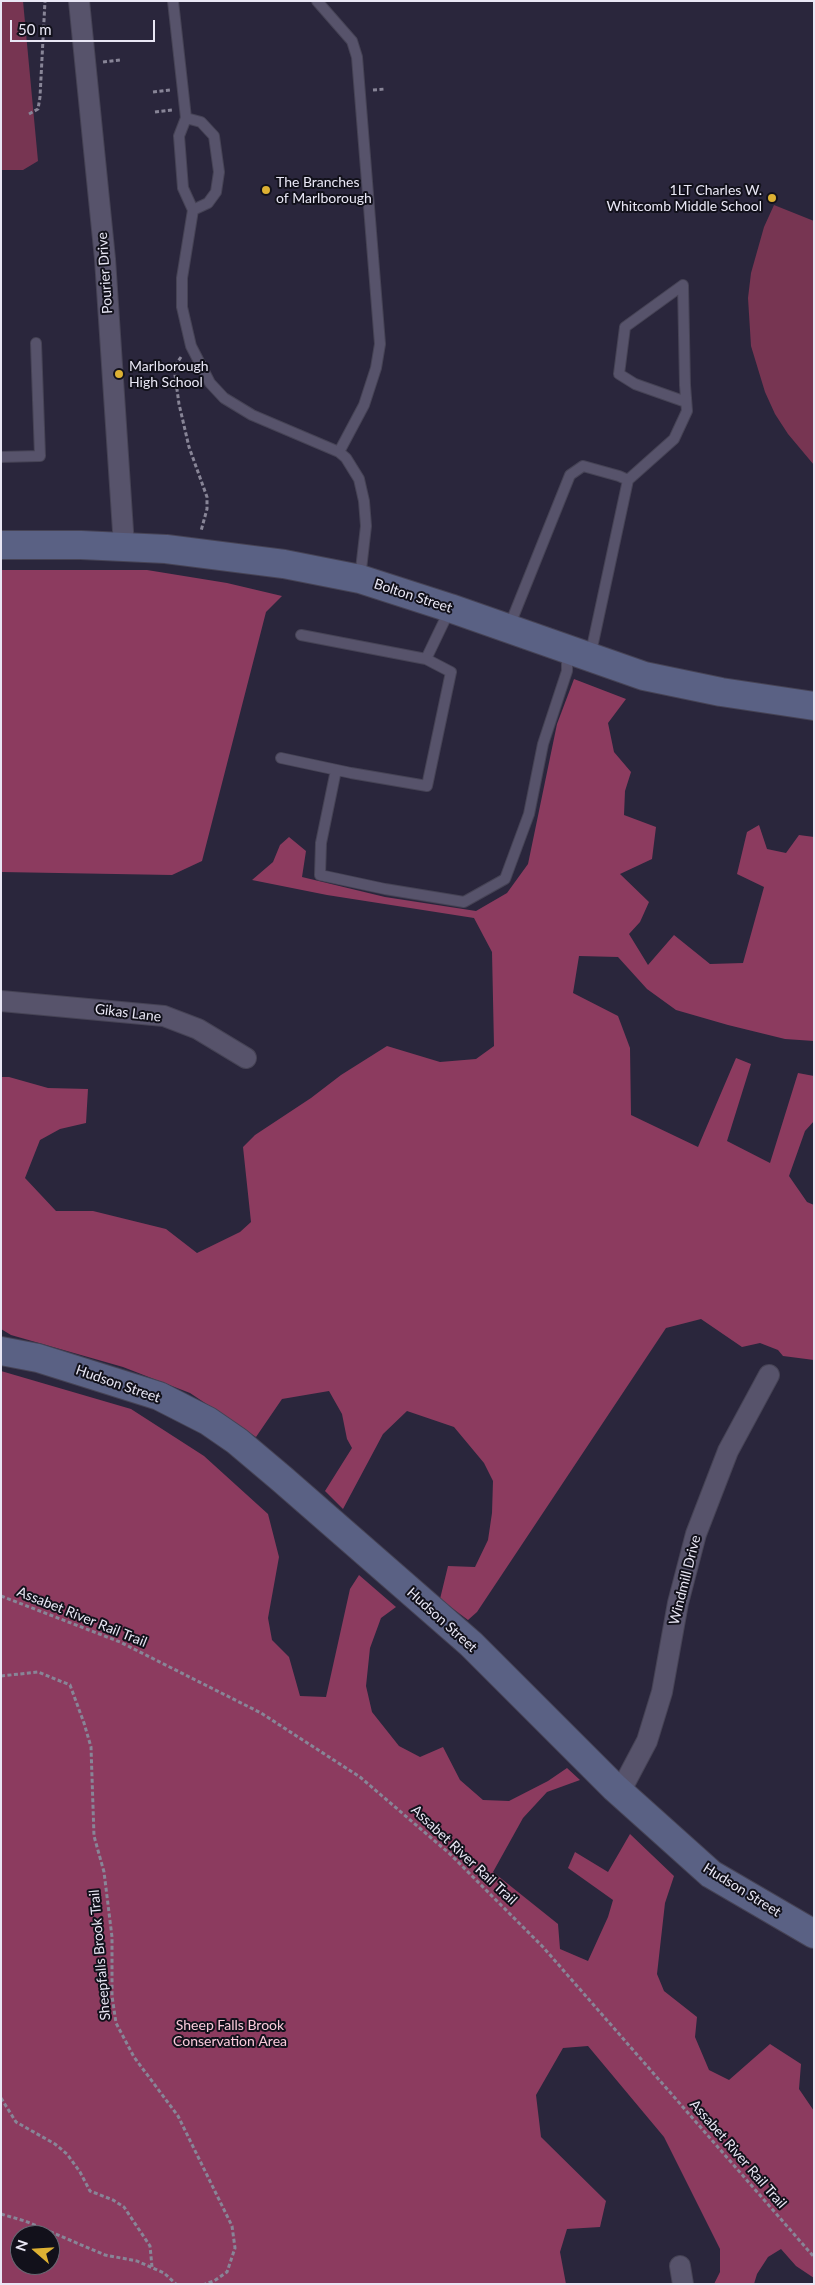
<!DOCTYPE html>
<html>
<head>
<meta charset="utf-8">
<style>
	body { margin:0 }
	#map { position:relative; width:815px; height:2285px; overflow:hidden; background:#2a263c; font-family:Lato,sans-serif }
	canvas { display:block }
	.frame { position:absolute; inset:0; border:2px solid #e9e7f5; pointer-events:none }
	.north { position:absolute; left:10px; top:2225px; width:50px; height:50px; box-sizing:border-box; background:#12111b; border:1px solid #686772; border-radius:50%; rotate:289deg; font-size:14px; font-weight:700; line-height:20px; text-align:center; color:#e9e7f5 }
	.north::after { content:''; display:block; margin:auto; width:18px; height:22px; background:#ddb133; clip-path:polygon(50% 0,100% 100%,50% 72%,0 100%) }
	.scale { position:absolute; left:10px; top:20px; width:145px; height:22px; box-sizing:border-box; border:2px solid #e9e7f5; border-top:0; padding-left:6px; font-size:15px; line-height:18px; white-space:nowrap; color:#e9e7f5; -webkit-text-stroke:4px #12111b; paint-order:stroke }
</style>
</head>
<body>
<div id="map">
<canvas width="815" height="2285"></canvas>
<div class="frame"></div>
<div class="north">N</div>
<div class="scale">50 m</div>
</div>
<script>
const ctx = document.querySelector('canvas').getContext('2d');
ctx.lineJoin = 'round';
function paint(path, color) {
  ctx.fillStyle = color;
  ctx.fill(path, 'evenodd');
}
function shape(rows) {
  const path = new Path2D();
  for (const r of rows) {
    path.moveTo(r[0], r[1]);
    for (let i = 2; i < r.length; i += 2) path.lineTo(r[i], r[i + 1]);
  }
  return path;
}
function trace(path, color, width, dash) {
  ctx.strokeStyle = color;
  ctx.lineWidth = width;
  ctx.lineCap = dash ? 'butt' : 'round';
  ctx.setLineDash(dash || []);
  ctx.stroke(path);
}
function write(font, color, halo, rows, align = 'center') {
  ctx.font = font + ' Lato,sans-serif';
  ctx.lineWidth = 4;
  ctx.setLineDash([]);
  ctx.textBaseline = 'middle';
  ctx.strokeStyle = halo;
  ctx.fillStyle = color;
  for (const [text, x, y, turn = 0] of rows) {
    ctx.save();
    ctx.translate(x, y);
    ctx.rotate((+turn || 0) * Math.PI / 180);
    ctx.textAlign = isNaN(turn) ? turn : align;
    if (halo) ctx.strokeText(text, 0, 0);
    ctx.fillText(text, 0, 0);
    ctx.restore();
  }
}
paint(shape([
	[1,1,23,1,38,161,23,170,1,170],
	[774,205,814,221,814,465,788,434,775,414,765,392,751,346,748,298,751,273,764,227]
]), '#773552');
paint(shape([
	[1,570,147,570,227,583,282,596,266,612,202,861,172,875,1,872],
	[574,679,626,699,608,723,614,752,631,772,625,791,624,815,656,827,652,859,620,874,649,902,640,922,629,934,648,965,674,935,710,964,743,963,764,887,737,874,747,832,759,825,767,849,786,853,799,835,814,837,814,1041,785,1039,728,1025,676,1010,647,989,618,957,579,956,573,993,618,1016,630,1048,631,1115,698,1147,736,1058,751,1064,727,1141,770,1163,798,1073,814,1076,814,1121,805,1131,789,1176,807,1202,814,1205,814,1360,783,1356,778,1350,760,1343,742,1347,701,1319,666,1328,477,1612,468,1620,440,1599,448,1566,475,1567,488,1540,492,1513,493,1481,484,1463,454,1427,407,1411,383,1434,343,1509,325,1491,352,1448,347,1439,342,1414,329,1391,282,1399,256,1437,190,1393,123,1367,11,1335,1,1329,1,1077,9,1077,48,1088,88,1089,86,1123,60,1129,40,1140,25,1178,56,1211,93,1211,166,1229,197,1253,240,1232,251,1222,243,1147,255,1135,311,1098,341,1075,387,1046,440,1062,476,1059,494,1046,492,952,474,918,327,895,252,880,273,862,280,845,289,837,306,851,302,877,385,897,476,911,507,893,528,864,557,724],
	[1,1371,131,1409,204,1456,268,1514,279,1557,268,1618,272,1640,289,1657,300,1696,326,1697,350,1589,359,1575,396,1607,381,1618,370,1648,366,1686,372,1712,399,1746,420,1757,443,1747,460,1780,483,1800,509,1801,548,1781,567,1768,580,1780,547,1792,523,1818,493,1872,558,1924,560,1949,588,1961,608,1917,613,1900,568,1868,575,1852,608,1872,630,1834,674,1876,665,1903,657,1974,664,1991,697,2017,695,2037,709,2070,729,2080,770,2044,801,2064,799,2089,814,2111,814,2278,796,2266,781,2249,768,2257,757,2274,754,2284,714,2284,720,2272,720,2249,664,2137,588,2046,563,2048,536,2095,541,2137,606,2201,600,2227,567,2229,560,2252,566,2284,1,2284],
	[20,2235,50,2235,50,2265,20,2265]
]), '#8c3b5f');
const lane = shape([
	[173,1,186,118,179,136,183,188,193,210,182,278,182,307,191,346,210,383,224,398,252,415,339,452,346,458,359,479,364,501,366,526,360,578],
	[317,1,352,41,357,57,380,344,376,368,364,405,339,452],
	[186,118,201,122,214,136,219,172,216,192,208,203,193,210],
	[1,457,40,456,36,343],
	[628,480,674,439,687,411,685,385,683,285,625,327,619,374,635,384,686,402],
	[509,627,570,475,583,466,619,476,628,480,590,657],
	[301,635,426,659,450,609],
	[281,758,351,773,427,786,451,672,426,659],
	[336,770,321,843,320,875,385,889,464,902,505,879,529,814,543,744,567,671,567,651]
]);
const street = shape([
	[79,1,105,259,124,546],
	[1,1001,164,1016,198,1029,246,1058],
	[620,1792,647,1741,662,1692,678,1603,696,1534,728,1451,769,1375],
	[680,2266,683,2284]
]);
const secondary = shape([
	[1,545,81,545,166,549,284,564,360,579,450,608,644,676,721,692,814,706],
	[1,1351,38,1358,159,1396,208,1421,237,1441,282,1479,471,1644,614,1787,711,1874,814,1934]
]);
trace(lane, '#464355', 12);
trace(street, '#464355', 22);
trace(secondary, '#464355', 30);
trace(shape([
	[103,62,120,60],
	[373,90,385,89],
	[153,92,170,90],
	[155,112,172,110],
	[29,114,38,109,40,97,45,1],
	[181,357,176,364,175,375,179,404,189,447,207,497,207,509,201,531],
	[1,1596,120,1642,261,1713,360,1777,450,1854,543,1947,814,2257],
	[1,1676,38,1672,70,1685,84,1723,91,1747,94,1836,104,1872,112,1937,112,1996,116,2023,134,2057,178,2116,232,2226,235,2248,227,2272,214,2281,205,2284],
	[1,2098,16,2122,55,2144,67,2154,80,2172,90,2191,113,2200,124,2207,150,2246,152,2267],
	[1,2214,25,2221,105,2255,137,2261,164,2273,176,2284]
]), '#888597', 3, [4, 2.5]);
trace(lane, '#57536b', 10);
trace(street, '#57536b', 20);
trace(secondary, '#5a6184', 28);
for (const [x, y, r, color] of [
	[266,190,5,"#ddb133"],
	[772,198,5,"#ddb133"],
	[119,374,5,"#ddb133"]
]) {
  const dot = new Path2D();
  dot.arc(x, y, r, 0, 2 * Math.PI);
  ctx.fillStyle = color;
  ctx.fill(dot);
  trace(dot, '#12111b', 2);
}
write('14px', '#e9e7f5', '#12111b', [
	["The Branches",276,182],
	["of Marlborough",276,198],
	["1LT Charles W.",762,190,"right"],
	["Whitcomb Middle School",762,206,"right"],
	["Marlborough",129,366],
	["High School",129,382]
], 'left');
write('14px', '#e9e7f5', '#12111b', [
	["Pourier Drive",105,273,-94],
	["Bolton Street",413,596,18],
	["Gikas Lane",128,1013,7],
	["Hudson Street",118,1384,19],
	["Windmill Drive",685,1580,-76],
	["Assabet River Rail Trail",82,1617,22],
	["Hudson Street",442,1620,42],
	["Assabet River Rail Trail",464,1855,43],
	["Hudson Street",742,1890,32],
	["Sheepfalls Brook Trail",100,1955,-95],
	["Assabet River Rail Trail",738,2154,49]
]);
write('14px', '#fbcbdc', '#12111b', [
	["Sheep Falls Brook",230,2025],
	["Conservation Area",230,2041]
]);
</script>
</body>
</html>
